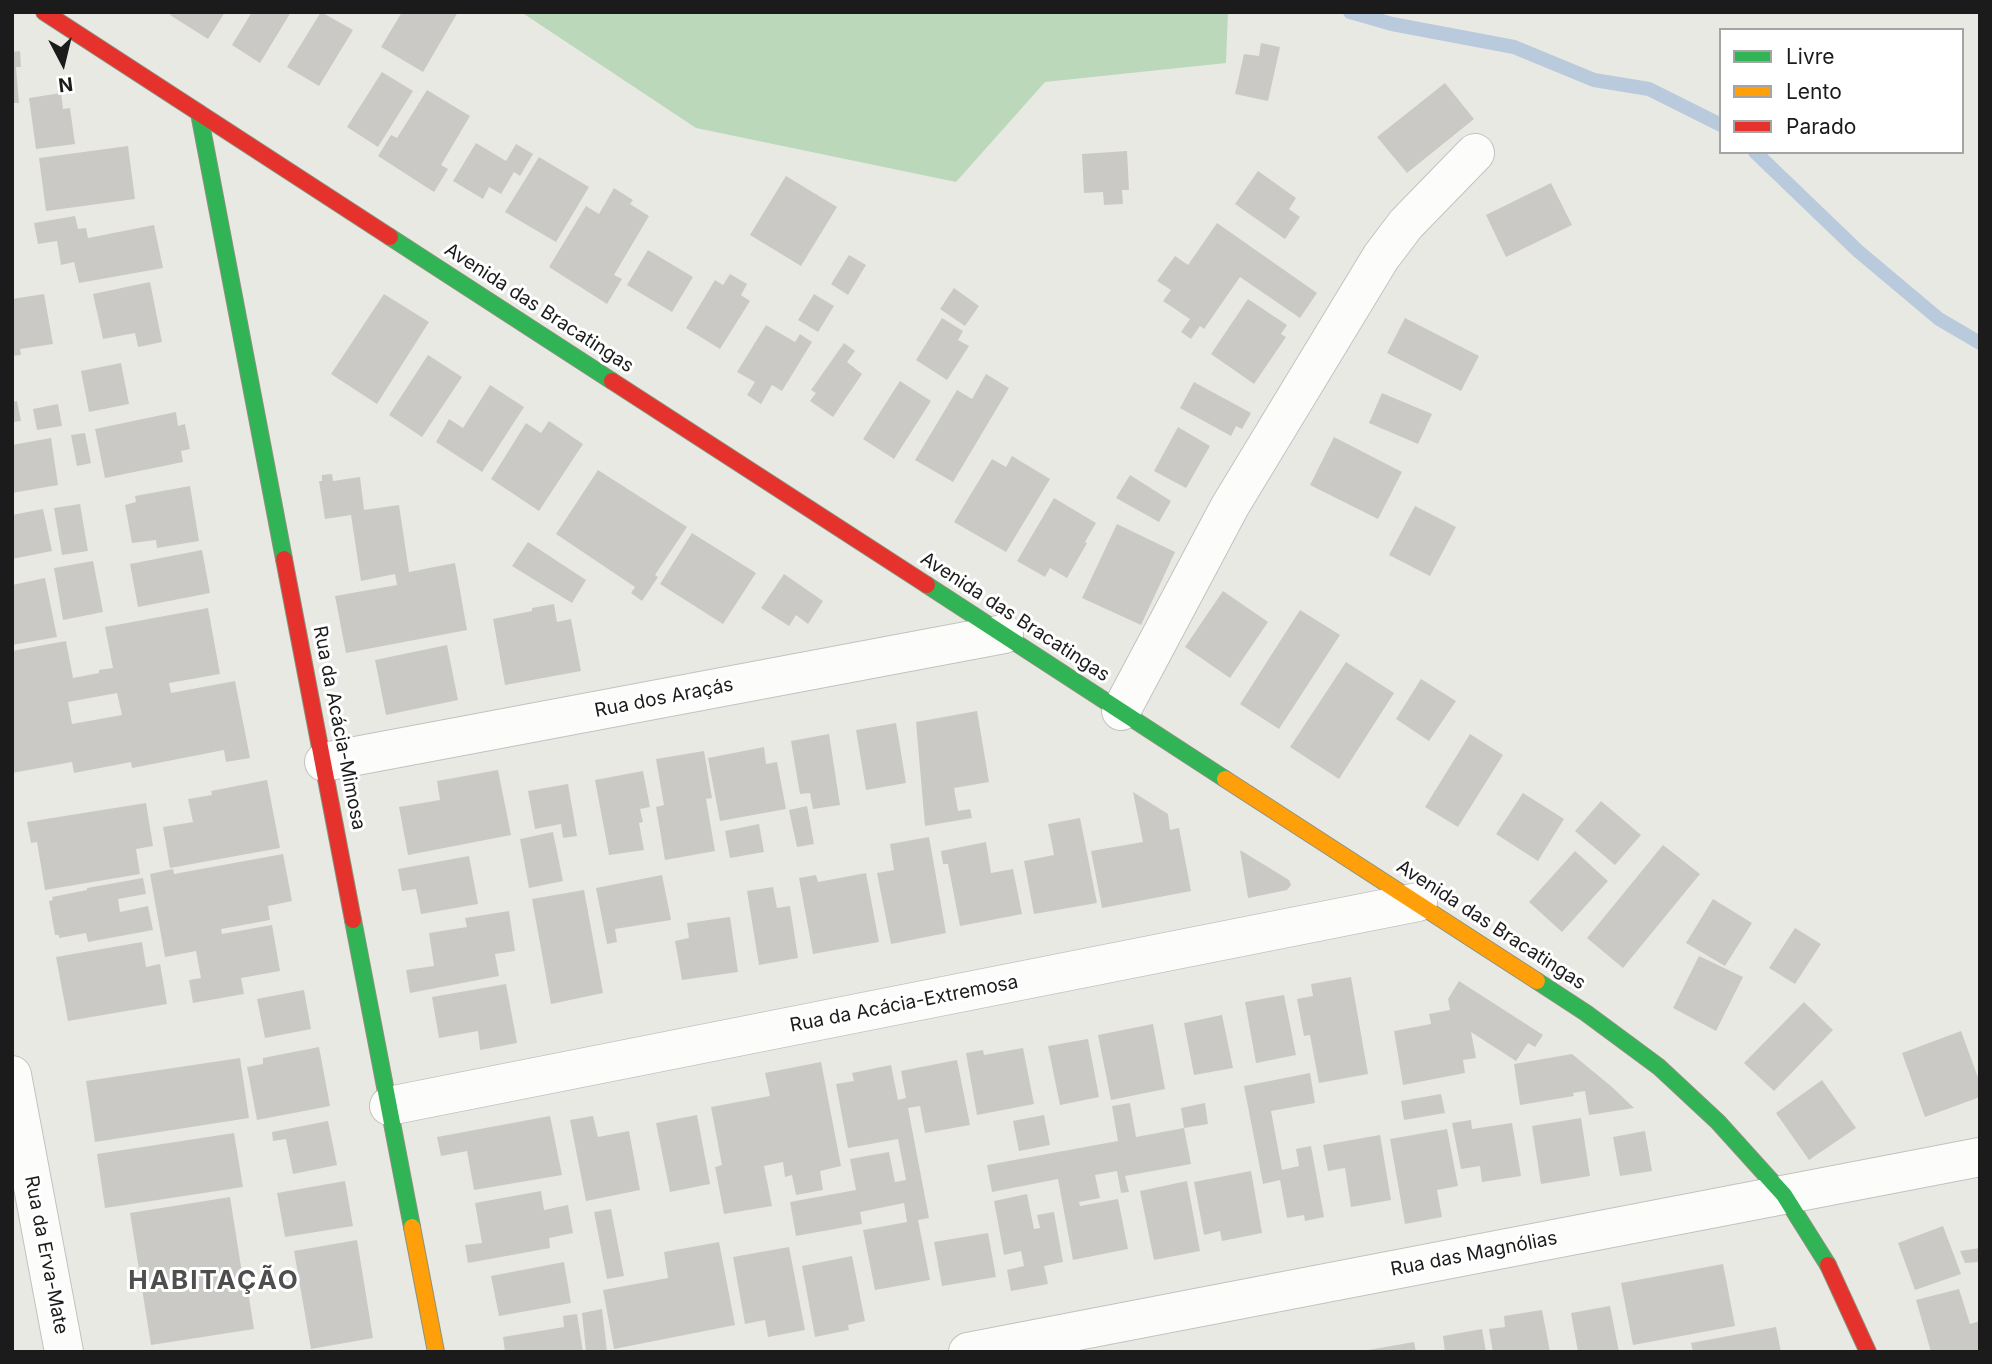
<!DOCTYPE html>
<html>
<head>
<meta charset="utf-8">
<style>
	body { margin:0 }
	#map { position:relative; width:1992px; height:1364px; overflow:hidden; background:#e9e9e4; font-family:Inter,sans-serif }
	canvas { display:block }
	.frame { position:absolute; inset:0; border:14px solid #1b1b1b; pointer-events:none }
	.legend { position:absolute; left:1719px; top:28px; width:245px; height:126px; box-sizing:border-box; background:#fff; border:2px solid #a4a4a4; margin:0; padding:9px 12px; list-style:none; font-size:21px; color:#1b1b1b }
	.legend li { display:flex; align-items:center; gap:14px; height:35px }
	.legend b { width:35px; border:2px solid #a4a4a4 }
	.north { position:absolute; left:28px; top:28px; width:70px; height:70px; -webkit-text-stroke:5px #fff; paint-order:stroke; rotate:173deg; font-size:19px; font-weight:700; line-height:28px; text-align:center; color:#1b1b1b }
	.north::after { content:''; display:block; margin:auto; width:24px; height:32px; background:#1b1b1b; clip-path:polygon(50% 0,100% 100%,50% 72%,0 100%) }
</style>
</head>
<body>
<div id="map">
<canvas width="1992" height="1364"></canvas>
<div class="frame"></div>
<ul class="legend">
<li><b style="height:9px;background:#30b455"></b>Livre</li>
<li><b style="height:9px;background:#ff9f0a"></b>Lento</li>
<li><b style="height:9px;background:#e5322d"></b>Parado</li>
</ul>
<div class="north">N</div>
</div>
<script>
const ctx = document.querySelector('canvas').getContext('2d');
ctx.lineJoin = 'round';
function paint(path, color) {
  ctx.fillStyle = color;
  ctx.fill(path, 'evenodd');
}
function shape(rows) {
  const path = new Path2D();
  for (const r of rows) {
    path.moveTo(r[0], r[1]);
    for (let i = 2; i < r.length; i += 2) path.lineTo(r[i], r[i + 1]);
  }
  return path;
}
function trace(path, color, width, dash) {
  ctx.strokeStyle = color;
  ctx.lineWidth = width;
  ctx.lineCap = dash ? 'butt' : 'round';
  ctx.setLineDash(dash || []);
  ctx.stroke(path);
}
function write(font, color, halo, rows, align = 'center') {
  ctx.font = font + ' Inter,sans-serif';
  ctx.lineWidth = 6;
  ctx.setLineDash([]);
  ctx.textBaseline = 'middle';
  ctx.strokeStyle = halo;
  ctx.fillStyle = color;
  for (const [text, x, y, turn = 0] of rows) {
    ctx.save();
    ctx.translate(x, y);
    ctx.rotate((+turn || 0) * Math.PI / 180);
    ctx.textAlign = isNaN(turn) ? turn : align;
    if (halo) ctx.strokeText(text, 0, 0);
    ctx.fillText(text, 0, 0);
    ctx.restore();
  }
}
paint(shape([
	[521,12,1228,12,1226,63,1045,82,956,182,696,128]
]), '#bcd8ba');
trace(shape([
	[1350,12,1392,24,1514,47,1594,80,1649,89,1721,125],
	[1755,152,1858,251,1939,319,1980,343]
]), '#b8cadc', 14);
paint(shape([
	[172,12,225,12,208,39,170,15],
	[252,12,291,12,260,63,232,45],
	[321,12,353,30,319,86,287,67],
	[402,12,458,12,423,72,381,47],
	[1261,43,1280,47,1268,101,1235,94,1244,54,1259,56],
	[20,51,21,67,16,67,19,103,12,103,12,52],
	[382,72,413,91,378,147,347,127],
	[1445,83,1474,119,1407,173,1377,137],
	[427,90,470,116,441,165,448,169,434,192,378,156,391,135,397,138],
	[61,93,63,109,70,108,75,144,36,149,29,98],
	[476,143,506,161,516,144,533,154,520,176,514,172,501,194,489,187,483,199,453,181],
	[128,146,135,199,46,211,39,158],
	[1127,151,1129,190,1122,190,1123,204,1104,205,1103,192,1084,193,1082,154],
	[539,157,589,187,556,242,505,212],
	[1258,171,1296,198,1289,209,1300,217,1285,239,1235,204],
	[786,176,837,207,801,266,750,235],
	[1551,183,1572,225,1506,257,1486,215],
	[614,188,633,200,630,204,649,216,614,275,622,279,607,304,549,267,586,206,599,214],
	[75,216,78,229,86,228,88,238,154,225,163,268,79,283,74,262,61,265,57,241,38,244,34,223],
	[1217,223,1317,293,1300,318,1240,277,1204,329,1200,326,1191,339,1181,332,1190,319,1163,301,1171,290,1157,281,1175,256,1188,265],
	[648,250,693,277,672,312,627,285],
	[849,255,866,265,848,295,831,284],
	[730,274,747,284,741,295,750,301,720,349,686,328,715,280,723,285],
	[150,282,162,342,138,347,135,333,103,339,93,294],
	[954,288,979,306,965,326,940,309],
	[44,294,53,344,20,349,21,355,12,356,12,299],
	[384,294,429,322,377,404,331,374],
	[814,294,834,306,818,332,798,320],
	[1248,299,1287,325,1281,334,1286,337,1254,384,1211,354],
	[942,318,963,331,958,340,969,346,947,380,916,360],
	[1405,318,1479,356,1461,391,1387,353],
	[766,325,795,342,800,334,812,342,782,391,772,385,761,404,747,395,755,382,737,372],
	[844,343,855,351,847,362,862,374,833,417,810,401,816,393,811,390],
	[428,355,462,377,422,437,389,415],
	[121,363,129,404,89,412,81,371],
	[986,374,1009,388,953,482,915,460,957,390,972,399],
	[900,381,931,401,894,459,863,439],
	[1194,382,1251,413,1242,429,1236,426,1231,436,1180,408],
	[490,385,524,407,482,472,436,442,449,419,463,428],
	[1382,393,1432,414,1418,444,1369,423],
	[17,401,21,421,12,422,12,402],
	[58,404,62,426,37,430,33,409],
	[176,412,178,426,185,424,190,449,181,451,183,462,105,478,95,429],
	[549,421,583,444,539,511,491,479,526,423,541,433],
	[1178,427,1210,446,1186,488,1154,471],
	[85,433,91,463,77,466,71,435],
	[1334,437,1402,472,1378,519,1310,485],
	[51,438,58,485,12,493,12,445],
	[1012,456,1050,479,1006,552,954,522,992,459,1006,467],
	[598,470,687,527,655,575,658,577,642,601,631,593,635,587,556,534],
	[332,474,333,481,360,477,364,510,399,505,409,572,455,563,467,630,346,653,335,596,397,585,395,574,361,581,351,515,325,519,319,481,322,481,322,475],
	[1130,475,1171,501,1159,522,1116,498],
	[190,486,199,541,157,548,156,540,132,543,125,505,136,502,135,496],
	[1054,498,1096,523,1085,542,1087,543,1067,578,1050,568,1045,577,1017,561],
	[80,504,88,551,62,555,54,508],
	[1415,506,1456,527,1430,576,1389,555],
	[43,509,52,551,12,559,12,515],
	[1117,524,1175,552,1141,625,1082,598],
	[692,533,756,573,723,624,660,584],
	[528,542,586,580,572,603,512,566],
	[202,550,210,593,138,607,130,564],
	[93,561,103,612,63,620,54,568],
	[784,574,823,601,808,624,796,615,789,626,761,608],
	[45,578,57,637,12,645,12,585],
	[1223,591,1268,622,1230,678,1185,647],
	[554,604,557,622,571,619,581,671,505,685,493,619,532,611,532,608],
	[208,608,220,674,169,683,171,693,235,681,250,758,226,762,224,750,132,768,131,762,74,773,72,762,12,773,12,651,66,641,73,678,99,673,99,670,113,668,105,627],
	[117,693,122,715,72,724,68,702],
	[1300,610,1340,635,1279,729,1240,704],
	[447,645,458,700,386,715,375,660],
	[1346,662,1394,693,1339,779,1290,747],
	[1421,679,1456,701,1429,741,1396,719],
	[977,711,989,782,954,788,958,811,970,809,972,818,925,826,916,722],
	[896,723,906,783,866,790,856,730],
	[829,734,840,805,813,809,810,793,800,794,791,741],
	[1470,734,1503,755,1458,827,1425,807],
	[764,747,766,764,777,762,786,809,720,821,708,758],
	[704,751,712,798,706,799,715,851,665,860,656,807,664,805,656,759],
	[498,770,511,835,408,855,399,807,440,800,437,781],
	[643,771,650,807,640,809,643,822,639,823,644,850,609,855,595,780],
	[267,780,280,848,170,868,163,827,193,822,188,799,212,795,211,791],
	[568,784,577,836,563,838,561,824,535,829,528,791],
	[1133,792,1168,814,1170,830,1179,828,1191,891,1102,908,1091,851,1143,842],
	[1523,793,1564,819,1538,861,1496,834],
	[1601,801,1641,835,1615,865,1575,831],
	[146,803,153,846,136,849,140,874,45,890,37,842,31,843,27,822],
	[807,806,814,844,797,847,789,810],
	[1080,818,1097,903,1034,914,1024,861,1054,855,1048,824],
	[759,824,764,852,730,858,725,831],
	[553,832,563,881,529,888,520,839],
	[929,837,946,933,891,944,877,873,894,870,890,844],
	[986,842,991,873,1013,869,1022,914,960,926,948,864,943,864,941,851],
	[1663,845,1700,874,1623,968,1587,938],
	[1240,850,1289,880,1291,885,1287,890,1248,898],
	[1575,851,1608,881,1562,932,1529,902],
	[283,854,292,901,268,906,270,920,221,929,222,934,272,925,280,971,241,978,244,994,193,1003,189,980,201,978,196,951,165,957,150,874,173,869,174,874],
	[469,856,478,904,421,914,416,889,402,891,398,869],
	[866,873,879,942,813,954,799,878,816,875,818,882],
	[662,875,671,920,615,929,617,942,607,944,596,888],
	[143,878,146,894,118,899,120,912,148,906,153,930,88,942,86,933,59,938,59,935,55,935,49,901,53,900,52,897,87,890,87,888],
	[773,887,777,908,790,906,798,958,759,965,747,891],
	[584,890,603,993,551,1004,532,899],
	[1713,899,1752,923,1725,966,1686,943],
	[509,911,515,951,495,954,499,976,410,993,406,970,434,966,429,933,467,927,465,918],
	[730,917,738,972,682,980,675,941,689,938,687,923],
	[1795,928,1821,944,1795,984,1769,968],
	[142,942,146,967,160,964,167,1004,68,1021,56,957],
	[1699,956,1743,977,1716,1031,1673,1008],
	[1351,977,1368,1074,1319,1083,1310,1035,1304,1036,1297,999,1313,996,1311,984],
	[1459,981,1543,1035,1535,1047,1528,1043,1516,1061,1471,1032,1476,1058,1463,1060,1465,1073,1403,1085,1394,1031,1431,1024,1429,1014,1450,1010,1448,999],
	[506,984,517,1043,480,1050,478,1031,439,1038,432,997],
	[304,990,311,1029,265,1038,257,999],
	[1284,995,1296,1055,1256,1063,1245,1002],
	[1804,1002,1833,1030,1774,1091,1744,1063],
	[1222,1015,1233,1068,1194,1075,1184,1023],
	[1153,1024,1165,1089,1111,1100,1098,1035],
	[1961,1031,1980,1083,1980,1097,1925,1117,1902,1053],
	[1088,1039,1099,1097,1060,1105,1048,1046],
	[319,1047,330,1106,257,1120,247,1067,263,1064,263,1058],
	[1023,1048,1034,1104,977,1115,966,1053,983,1050,984,1055],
	[1572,1054,1612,1087,1634,1108,1589,1115,1585,1091,1573,1093,1574,1096,1520,1105,1514,1064],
	[240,1058,249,1118,95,1142,86,1081],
	[957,1060,970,1125,925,1133,920,1106,908,1108,929,1218,918,1220,930,1280,875,1290,863,1230,907,1222,904,1203,860,1212,862,1224,796,1236,790,1202,856,1190,850,1159,889,1152,895,1182,906,1180,898,1139,848,1148,836,1084,854,1081,852,1073,891,1065,898,1100,906,1098,901,1071],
	[821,1062,841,1166,820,1171,823,1190,796,1195,792,1175,785,1177,783,1162,764,1166,772,1206,724,1214,715,1167,722,1165,711,1107,770,1096,765,1073],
	[1310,1073,1315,1103,1271,1111,1282,1170,1299,1166,1296,1149,1311,1146,1324,1217,1305,1221,1304,1215,1287,1218,1280,1180,1263,1184,1244,1086],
	[1822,1080,1856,1128,1809,1160,1776,1113],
	[1441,1094,1445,1113,1404,1120,1401,1101],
	[1130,1103,1136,1137,1184,1128,1191,1164,1125,1176,1129,1192,1121,1193,1117,1171,1095,1175,1100,1198,1079,1202,1080,1206,1118,1199,1128,1249,1073,1260,1058,1179,992,1192,987,1165,1118,1141,1112,1106],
	[1205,1103,1208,1124,1184,1128,1181,1108],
	[697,1115,710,1184,670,1192,656,1123],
	[1044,1115,1050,1145,1019,1151,1013,1121],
	[550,1116,562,1175,474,1190,467,1151,441,1156,437,1137],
	[593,1116,598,1137,629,1131,640,1190,586,1201,570,1120],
	[1581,1118,1590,1176,1541,1184,1532,1126],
	[1471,1120,1472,1129,1512,1123,1521,1176,1482,1182,1480,1166,1461,1169,1452,1123],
	[328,1121,337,1165,293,1174,286,1139,273,1141,272,1132],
	[1447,1129,1458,1186,1437,1190,1442,1217,1405,1224,1390,1139],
	[1645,1131,1652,1171,1620,1176,1613,1137],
	[234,1133,243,1187,105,1208,97,1154],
	[1380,1135,1391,1200,1351,1207,1345,1168,1328,1171,1323,1145],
	[1251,1171,1262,1233,1222,1241,1220,1231,1204,1235,1194,1182],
	[345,1181,353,1226,285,1237,277,1193],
	[1187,1181,1200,1251,1154,1260,1140,1191],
	[541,1191,544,1210,568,1205,573,1233,549,1238,550,1248,468,1263,465,1245,482,1243,475,1203],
	[1027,1194,1034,1229,1040,1228,1037,1215,1054,1212,1063,1262,1044,1266,1048,1284,1011,1291,1007,1270,1024,1266,1021,1251,1004,1255,994,1201],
	[230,1197,245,1292,248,1291,254,1329,151,1345,130,1213],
	[611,1209,624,1276,607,1279,594,1212],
	[1943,1226,1961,1274,1915,1290,1898,1243],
	[988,1233,996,1277,942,1286,934,1242],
	[357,1240,373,1338,311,1349,294,1251],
	[719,1242,735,1325,614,1349,603,1290,668,1278,664,1252],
	[789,1247,805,1330,768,1337,765,1320,745,1324,733,1257],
	[1980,1248,1980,1262,1965,1263,1960,1251],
	[852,1256,865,1321,848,1325,849,1330,815,1337,802,1266],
	[564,1262,571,1303,499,1316,491,1276],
	[1723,1264,1735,1326,1633,1345,1621,1283],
	[1959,1289,1970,1324,1980,1321,1980,1351,1931,1352,1916,1300],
	[1610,1306,1619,1352,1578,1352,1571,1313],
	[602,1309,607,1352,586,1352,582,1313],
	[1542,1310,1550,1352,1493,1352,1489,1329,1505,1327,1504,1316],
	[577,1314,583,1352,505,1352,503,1337,564,1327,563,1316],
	[1776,1327,1781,1352,1693,1352,1691,1343],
	[1482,1329,1486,1352,1445,1352,1443,1336],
	[1414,1342,1416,1352,1368,1352,1368,1350]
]), '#cac9c5');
const street = shape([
	[1121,711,1230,506,1381,257,1406,224,1475,153],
	[324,762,1004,634],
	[12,1075,64,1352],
	[389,1106,1418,902],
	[968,1352,1980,1157]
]);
const fast = shape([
	[199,113,284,559],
	[390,237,612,381],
	[927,585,1225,779],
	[353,920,412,1227],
	[1537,981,1586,1013,1659,1067,1718,1122,1784,1195,1828,1265]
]);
const slow = shape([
	[1225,779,1537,981],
	[412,1227,436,1352]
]);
const jam = shape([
	[44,12,390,237],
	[612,381,927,585],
	[284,559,353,920],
	[1828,1265,1868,1352]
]);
trace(street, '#c2c2c0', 40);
trace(fast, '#8b927d', 18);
trace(slow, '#8b927d', 18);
trace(jam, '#8b927d', 18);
trace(street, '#fcfcfb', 38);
trace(fast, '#30b455', 16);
trace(slow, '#ff9f0a', 16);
trace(jam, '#e5322d', 16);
write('19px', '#1b1b1b', '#fff', [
	["Avenida das Bracatingas",539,308,33],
	["Avenida das Bracatingas",1015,617,33],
	["Rua dos Araçás",664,698,-11],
	["Rua da Acácia-Mimosa",339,728,79],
	["Avenida das Bracatingas",1491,925,33],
	["Rua da Acácia-Extremosa",904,1004,-11],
	["Rua das Magnólias",1474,1254,-11],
	["Rua da Erva-Mate",46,1255,79]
]);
ctx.letterSpacing = '2px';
write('bold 26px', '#4e4e4e', '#fff', [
	["HABITAÇÃO",214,1281]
]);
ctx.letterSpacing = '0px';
</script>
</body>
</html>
